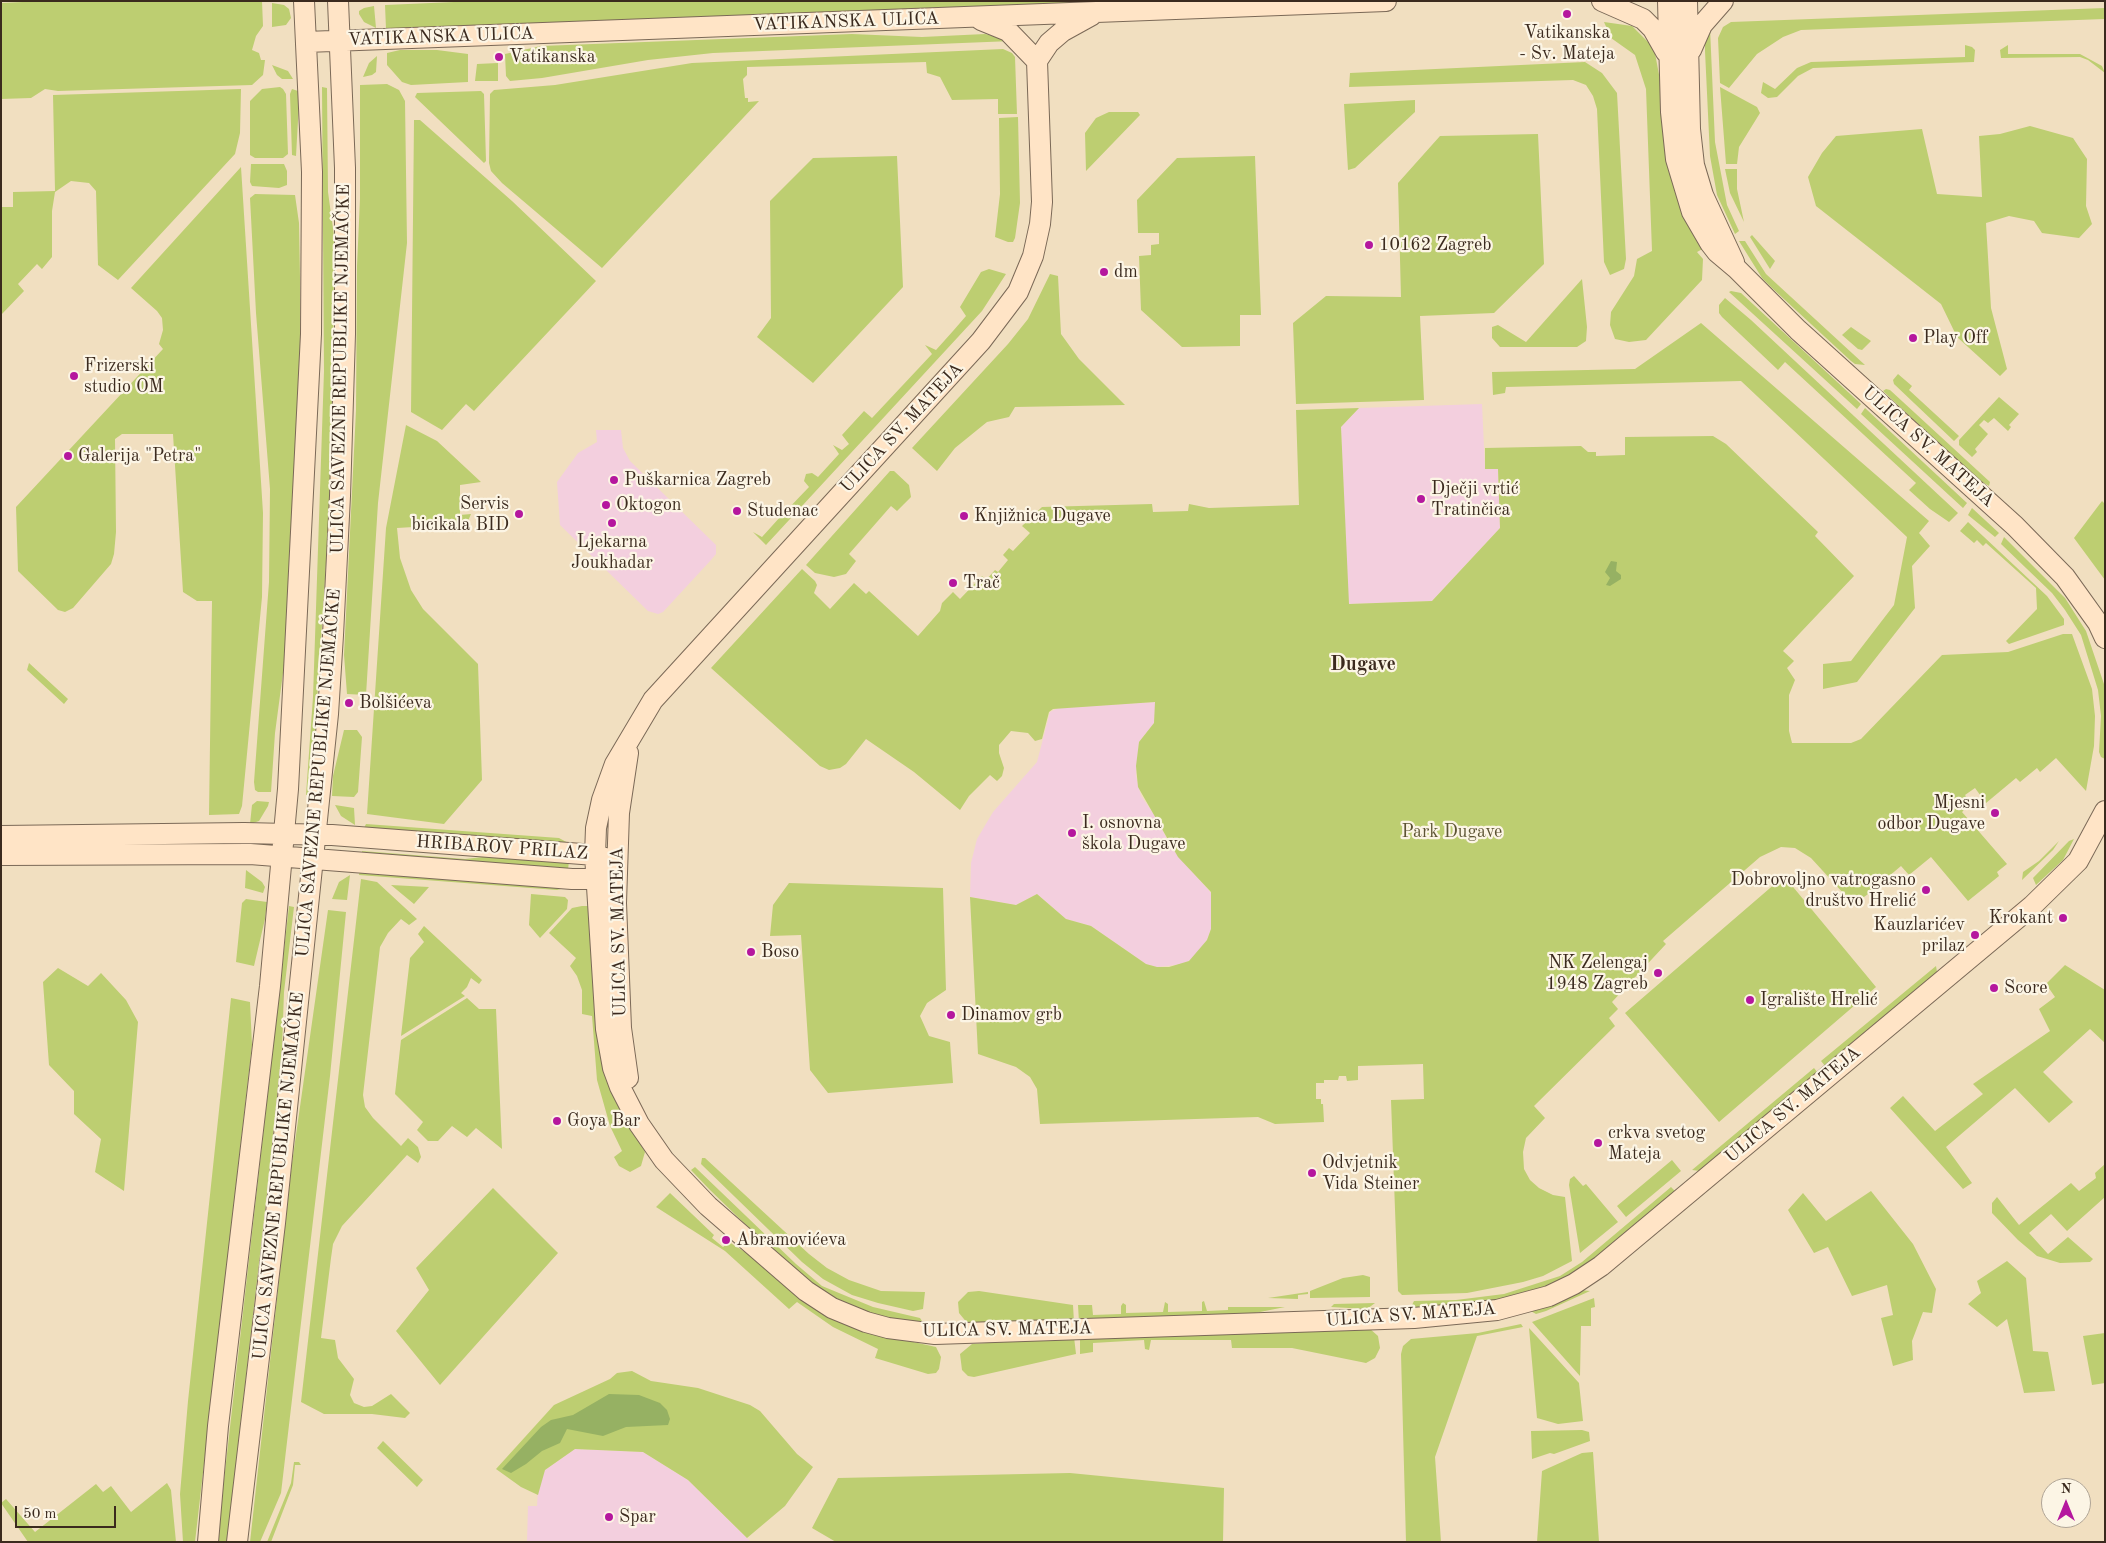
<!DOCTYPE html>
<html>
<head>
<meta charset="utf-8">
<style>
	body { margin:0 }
	#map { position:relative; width:2106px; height:1543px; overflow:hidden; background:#f1dfc0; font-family:"Old Standard TT",serif }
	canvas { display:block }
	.frame { position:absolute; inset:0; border:2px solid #3b2a1e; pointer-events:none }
	.north { position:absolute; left:2041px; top:1478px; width:50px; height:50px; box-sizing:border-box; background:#fcf5e5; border:1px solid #afa495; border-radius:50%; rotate:0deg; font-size:14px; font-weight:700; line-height:20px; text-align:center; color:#3b2a1e }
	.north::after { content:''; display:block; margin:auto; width:18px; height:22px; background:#b5179e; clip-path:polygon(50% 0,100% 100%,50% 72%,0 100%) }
	.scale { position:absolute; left:15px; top:1506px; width:101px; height:22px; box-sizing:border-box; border:2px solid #3b2a1e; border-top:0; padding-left:6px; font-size:15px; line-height:18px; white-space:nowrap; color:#3b2a1e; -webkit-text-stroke:4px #fcf5e5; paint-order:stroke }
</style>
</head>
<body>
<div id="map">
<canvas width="2106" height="1543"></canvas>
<div class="frame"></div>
<div class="north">N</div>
<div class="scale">50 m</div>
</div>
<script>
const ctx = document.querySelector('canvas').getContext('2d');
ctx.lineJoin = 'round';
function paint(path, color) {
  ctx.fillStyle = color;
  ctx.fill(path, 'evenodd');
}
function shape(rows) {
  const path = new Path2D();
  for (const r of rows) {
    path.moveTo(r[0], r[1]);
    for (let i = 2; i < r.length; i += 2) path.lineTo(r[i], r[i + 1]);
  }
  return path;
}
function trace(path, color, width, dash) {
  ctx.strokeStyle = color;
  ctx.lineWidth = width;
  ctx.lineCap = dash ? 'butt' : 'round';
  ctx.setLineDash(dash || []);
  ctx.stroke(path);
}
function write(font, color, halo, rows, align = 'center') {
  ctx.font = font + ' "Old Standard TT",serif';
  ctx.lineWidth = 4.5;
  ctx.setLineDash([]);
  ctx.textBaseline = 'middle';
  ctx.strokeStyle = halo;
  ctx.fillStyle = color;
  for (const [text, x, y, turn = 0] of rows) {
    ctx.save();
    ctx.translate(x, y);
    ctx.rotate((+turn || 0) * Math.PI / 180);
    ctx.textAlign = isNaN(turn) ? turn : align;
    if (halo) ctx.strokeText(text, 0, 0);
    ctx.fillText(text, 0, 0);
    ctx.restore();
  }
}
paint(shape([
	[1482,404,1485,469,1498,469,1500,528,1432,601,1348,604,1341,427,1359,408],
	[596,430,621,430,623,448,630,461,716,545,716,554,711,560,663,612,658,614,648,611,560,525,557,482,578,453,597,442],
	[1156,702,1154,723,1139,742,1136,776,1141,796,1158,820,1170,846,1211,893,1211,929,1207,940,1195,957,1183,964,1157,967,1146,964,1091,926,1066,919,1037,894,1016,905,970,897,971,863,977,839,993,812,1037,762,1050,712,1058,708],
	[575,1449,643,1452,688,1480,751,1542,527,1542,528,1506,537,1506,538,1489,545,1470]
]), '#f3cfde');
paint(shape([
	[44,1,262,1,263,26,256,36,252,50,259,53,261,60,265,60,263,75,252,85,58,91,45,89,31,98,1,99,1,3],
	[477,1,1126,1,386,29,385,5],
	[272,3,284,5,289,9,291,18,286,25,272,27],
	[374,6,376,28,364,22,359,14,359,11,364,8],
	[2105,8,2105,19,1801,30,1783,37,1757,54,1729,88,1720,83,1718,38,1723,27,1731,22],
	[1604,22,1632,26,1654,48,1667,117,1708,246,1697,252,1703,259,1702,280,1646,340,1629,342,1615,339,1610,325,1611,312,1634,276,1637,259,1652,251,1646,89,1635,55,1611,38],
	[1710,28,1715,142,1727,205,1739,231,1735,234,1717,195,1710,156,1705,51,1705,37],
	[852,34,922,37,985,34,1012,41,713,53,648,60,542,78,510,81,506,76,505,54,541,46],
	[1965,45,1972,47,1975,50,1974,62,1813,68,1798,76,1777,97,1768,98,1761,93,1763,82,1775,89,1797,68,1811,62,1965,57],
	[2008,45,2008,54,2080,54,2102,66,2105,73,2088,60,2080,57,2001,58,2000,50],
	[1003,49,1012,53,1015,57,1017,114,998,114,998,99,952,100,940,77,927,73,926,62,747,67,747,75,743,79,745,98,748,98,748,102,759,101,602,268,502,183,491,171,489,163,490,94,494,90,555,85,692,63],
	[400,50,437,50,468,54,468,82,411,85,402,82,387,65,387,53],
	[377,56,376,72,372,75,363,77,369,63],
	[1585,62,1602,73,1617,93,1626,259,1624,269,1610,275,1604,262,1597,109,1593,96,1586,85,1573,80,1349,87,1350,73],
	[498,63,498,81,475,81,477,64],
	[272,65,288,71,293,79,282,79,277,75],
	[387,84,399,90,405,101,407,243,378,503,366,695,347,694,344,655,356,410,357,266,360,199,360,85],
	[280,87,283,89,286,94,288,154,283,158,255,158,250,155,250,101,262,89],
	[322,87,327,88,328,192,334,236,333,388,328,532,311,795,306,795,313,697,324,371],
	[1720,87,1757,107,1760,113,1739,147,1737,164,1726,164],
	[241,89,240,133,235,154,118,280,98,265,96,191,89,183,71,181,55,192,52,211,52,257,42,269,37,264,18,284,24,291,1,315,1,207,13,207,13,192,55,191,53,95],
	[292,89,298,91,299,103,296,156,292,155,290,94],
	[481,91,484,94,486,161,484,163,415,97,417,93],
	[1415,100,1415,112,1355,168,1348,170,1344,104],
	[1109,112,1138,112,1140,115,1086,171,1085,133,1096,118],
	[1018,117,1020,203,1015,238,1013,242,1008,242,995,237,1000,194,999,118],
	[414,120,420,120,512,201,596,281,474,411,466,404,442,430,411,412],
	[2030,126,2073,138,2087,159,2086,206,2092,224,2079,238,2042,233,2034,221,2009,216,1986,223,1991,308,2007,369,2000,376,1957,337,1941,304,1816,206,1808,177,1822,153,1836,136,1922,129,1937,194,1982,197,1979,136,2000,134],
	[1538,134,1544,264,1494,313,1420,316,1424,400,1296,404,1293,323,1326,296,1401,297,1398,183,1440,136],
	[897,156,903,287,813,383,757,337,771,318,770,201,813,158],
	[1255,156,1261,315,1240,315,1240,346,1182,347,1141,310,1139,256,1151,255,1151,245,1159,244,1159,233,1138,233,1137,200,1177,158],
	[251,164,284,164,287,171,287,185,279,188,252,186,250,182],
	[241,167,263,513,262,597,242,806,239,814,209,815,212,601,197,601,183,592,173,434,122,434,115,439,116,532,114,554,111,564,73,608,65,612,58,610,18,571,16,507,163,349,159,344,163,330,162,318,157,311,131,288],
	[1725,169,1737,169,1737,189,1744,222,1730,193],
	[255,194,295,195,299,223,300,277,300,389,289,628,275,733,271,792,258,792,255,790,254,782,269,582,270,489,256,313,250,198],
	[1752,235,1775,261,1770,269,1750,237],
	[1739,241,1745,241,1766,274,1865,365,1855,364,1851,361,1772,288,1762,278],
	[989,269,1006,274,982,311,766,545,753,532,762,537,781,516,776,507,780,507,785,512,809,487,804,481,806,474,812,473,818,477,839,454,833,445,842,450,849,444,842,435,864,411,872,418,932,354,925,345,936,350,953,331,966,316,960,307,981,272],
	[1050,274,1058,276,1061,334,1079,359,1125,405,1015,407,1009,417,987,422,955,448,937,471,912,448,1008,344,1028,319],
	[1582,279,1587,327,1586,341,1577,347,1500,347,1492,338,1492,327,1498,325,1526,342],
	[1731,291,1741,293,1861,404,1857,409,1729,292],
	[1725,298,1751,320,1958,513,1949,522,1930,509,1909,490,1916,483,1785,362,1778,370,1722,317,1719,313,1719,305],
	[1701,323,1929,521,1919,533,1930,546,1912,566,1915,608,1857,682,1823,689,1823,664,1851,661,1894,605,1907,537,1741,381,1506,387,1505,393,1493,395,1492,372,1635,369],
	[1851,327,1871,341,1862,350,1858,349,1842,335],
	[1898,374,1912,386,1909,390,1959,436,1954,441,1894,384,1893,380],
	[1886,389,1890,390,1990,482,1989,486,1974,477,1883,391],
	[1999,397,2019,414,2009,425,2011,427,2008,431,1994,418,1988,423,1984,420,1979,425,1988,434,1975,449,1977,452,1972,457,1959,445,1959,440],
	[1359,408,1341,427,1349,604,1432,601,1500,528,1498,469,1485,469,1485,448,1581,446,1588,452,1596,452,1596,456,1625,455,1625,437,1713,436,1726,444,1818,532,1815,536,1854,576,1783,651,1794,661,1787,668,1795,680,1789,695,1789,731,1792,743,1851,743,1861,739,1942,655,2008,652,2063,634,2072,634,2092,689,2095,716,2094,746,2086,791,2056,758,2040,772,2037,768,2020,782,2016,778,1986,803,1975,788,1965,795,1971,803,1962,812,2007,864,1997,872,1999,876,1968,901,1931,857,1909,875,1901,866,1888,877,1889,879,1857,902,1844,894,1811,858,1795,848,1781,847,1760,857,1663,941,1666,944,1612,1002,1618,1009,1609,1018,1615,1026,1534,1106,1545,1118,1526,1138,1523,1152,1524,1169,1530,1180,1539,1188,1553,1195,1565,1197,1572,1261,1543,1276,1523,1282,1467,1293,1402,1295,1398,1291,1391,1100,1424,1099,1423,1064,1358,1066,1358,1080,1347,1081,1346,1076,1339,1076,1338,1080,1324,1080,1324,1083,1316,1083,1316,1099,1321,1099,1321,1104,1323,1104,1324,1122,1275,1124,1258,1117,1040,1124,1037,1089,1030,1077,1016,1067,978,1054,970,897,1016,905,1037,894,1066,919,1091,926,1146,964,1157,967,1169,967,1189,961,1207,940,1211,929,1211,892,1178,857,1138,787,1136,766,1139,742,1154,723,1155,702,1053,709,1049,712,1042,739,1035,741,1028,733,1011,731,999,745,999,753,1004,768,1002,776,997,781,990,775,969,796,960,810,914,772,866,739,846,764,840,768,829,770,820,766,711,668,802,569,815,581,817,585,814,593,830,609,854,583,866,594,869,591,918,636,940,611,942,603,953,592,960,599,982,576,986,580,995,570,998,572,1008,560,1003,555,1009,548,1013,551,1030,533,1022,526,1042,507,1152,504,1153,512,1188,511,1189,504,1209,508,1299,505,1296,410],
	[1865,408,1967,503,1963,508,1861,414],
	[406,425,437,441,481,482,460,485,460,515,471,514,468,521,463,524,397,528,400,558,411,590,423,609,478,664,482,780,444,824,367,814,386,528],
	[890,471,894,471,909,485,911,497,897,511,891,506,849,554,856,561,846,574,834,577,815,573,806,565],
	[2102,501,2105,504,2105,580,2074,538],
	[1972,508,1999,533,1995,537,1968,515],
	[1968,522,2047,596,2064,619,2064,625,2009,644,2006,641,2037,609,2036,588,1986,543,1983,546,1977,540,1974,543,1960,531],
	[2004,537,2065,598,2086,631,2105,687,2105,759,2101,757,2099,752,2101,716,2098,690,2081,635,2065,610,2052,593,2001,544],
	[29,663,68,699,64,704,27,670],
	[344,730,357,730,362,737,358,792,354,797,332,796,333,776],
	[257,801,269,802,268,806,259,821,250,824,252,805],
	[335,805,354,808,355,825,341,816],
	[366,824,559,838,570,844,364,828],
	[2074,839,2063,860,2036,885,2033,878,2069,841],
	[2059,841,2053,850,2022,880,2023,872,2039,861],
	[362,851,465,859,492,856,569,861,568,870,362,855],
	[246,870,262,882,265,887,263,893,245,888],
	[360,870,565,888,557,890,359,875],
	[350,875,347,900,332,899,339,882],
	[1784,876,1876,987,1719,1122,1625,1013],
	[361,879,377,882,417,919,409,925,401,919,388,933,380,947,363,1095,365,1107,373,1118,401,1146,408,1138,418,1147,421,1157,418,1163,407,1155,342,1226,333,1244,331,1258,321,1338,335,1340,338,1358,354,1379,350,1395,354,1403,364,1407,372,1406,391,1394,410,1413,405,1418,372,1414,324,1414,301,1402],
	[789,883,943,888,946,990,927,1003,920,1016,929,1036,950,1042,953,1083,828,1093,810,1070,801,935,770,936,773,905],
	[391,885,429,887,414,904],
	[531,894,565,897,568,900,567,909,540,938,529,925],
	[246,899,267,902,265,919,254,966,236,962,242,903],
	[289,906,294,907,284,992,282,1048,270,1167,227,1542,217,1542],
	[582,906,593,906,627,1120,645,1152,641,1166,630,1172,619,1166,614,1157,622,1151,610,1126,597,1080,592,1016,582,1014,582,990,577,976,570,966,576,958,549,933,572,908],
	[328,910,346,912,330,1076,281,1493,260,1542,250,1542,292,1163],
	[424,926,482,980,479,984,471,978,467,987,461,993,465,996,401,1036,410,958,424,942,418,934],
	[2065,965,2105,990,2105,1043,2090,1029,2043,1072,2073,1102,2049,1123,2015,1088,1946,1147,1972,1183,1963,1189,1890,1108,1903,1096,1935,1131,1983,1094,1973,1084,2050,1031,2039,1009,2055,997,2046,984],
	[1936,966,1937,972,1826,1067,1821,1061],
	[58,968,88,986,101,973,126,1000,138,1022,124,1191,95,1172,101,1139,74,1114,74,1091,49,1065,43,982],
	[231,998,250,1002,252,1045,195,1542,183,1542,180,1494,188,1401],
	[467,998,479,1009,496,1009,502,1149,476,1128,467,1137,452,1126,438,1141,428,1141,417,1130,423,1122,395,1094,401,1040],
	[1814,1068,1818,1073,1700,1171,1692,1170],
	[702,1158,705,1158,809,1254,827,1268,849,1280,881,1291,925,1292,923,1309,913,1311,878,1303,852,1295,823,1279,802,1262,701,1164],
	[1672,1160,1681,1171,1626,1217,1617,1206],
	[2105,1164,2105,1197,2067,1231,2051,1214,2029,1233,2048,1254,2068,1237,2093,1259,2090,1262,2060,1263,2037,1256,2018,1240,1992,1213,1992,1203,1997,1197,2019,1225,2071,1183,2079,1191,2096,1178,2095,1173],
	[695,1167,796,1264,822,1286,873,1307,920,1318,924,1324,897,1321,860,1310,823,1292,783,1261,709,1189,691,1170],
	[1574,1176,1583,1186,1586,1184,1618,1222,1580,1253,1569,1185,1570,1179],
	[1671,1187,1677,1193,1574,1276,1510,1300,1414,1308,1411,1307,1414,1301,1456,1300,1504,1294,1560,1276,1582,1262],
	[493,1188,558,1253,440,1385,396,1331,429,1290,416,1268],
	[1871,1191,1913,1244,1936,1289,1932,1313,1923,1312,1912,1341,1913,1360,1893,1366,1881,1318,1893,1315,1887,1285,1852,1296,1828,1247,1814,1253,1788,1210,1803,1193,1826,1221],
	[670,1193,714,1235,712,1238,723,1247,729,1242,877,1334,936,1347,941,1357,939,1369,936,1373,928,1374,875,1358,878,1349,833,1327,797,1302,789,1309,725,1251,656,1207],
	[2007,1261,2026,1278,2033,1351,2048,1352,2055,1391,2024,1393,2007,1319,1997,1327,1968,1304,1981,1293,1977,1281],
	[1363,1275,1370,1277,1370,1297,1310,1298,1310,1291,1343,1278],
	[1580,1290,1590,1291,1546,1311,1536,1314,1529,1310],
	[979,1291,1073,1305,1074,1322,968,1324,959,1313,958,1302,968,1292],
	[1308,1292,1308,1294,1298,1295,1298,1299,1268,1298],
	[1594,1298,1595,1307,1591,1308,1591,1326,1581,1326,1580,1376,1532,1322],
	[1204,1301,1207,1311,1228,1310,1228,1307,1285,1307,1245,1315,1079,1322,1078,1305,1092,1305,1093,1315,1121,1314,1121,1306,1123,1303,1126,1305,1126,1313,1163,1312,1165,1302,1168,1304,1168,1312,1202,1311,1202,1302],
	[1375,1303,1367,1309,1331,1307,1334,1304],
	[1521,1324,1523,1327,1477,1336,1435,1457,1441,1542,1406,1542,1401,1354,1403,1346,1411,1339,1478,1333],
	[1369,1328,1378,1336,1380,1348,1375,1358,1366,1363,1292,1348,1232,1348,1231,1340,1151,1340,1149,1350,1145,1349,1144,1340,1093,1343,1093,1352,1080,1354,1080,1337],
	[1529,1328,1579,1383,1583,1421,1558,1424,1537,1418],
	[2105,1333,2105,1383,2092,1385,2083,1336],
	[1074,1337,1076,1354,974,1377,968,1376,962,1370,960,1354,972,1344],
	[632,1371,651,1381,698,1388,750,1405,760,1411,797,1454,813,1467,785,1506,747,1538,688,1480,643,1452,575,1449,545,1470,538,1495,521,1487,496,1469,554,1405,610,1379,617,1373],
	[1582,1430,1589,1432,1590,1441,1554,1454,1550,1453,1532,1459,1531,1431],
	[383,1441,423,1480,417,1487,377,1448],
	[1593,1452,1599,1542,1537,1542,1542,1471,1582,1453],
	[294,1462,299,1462,301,1465,295,1465,293,1485,271,1542,267,1542,291,1483],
	[1070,1473,1224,1488,1223,1542,836,1542,812,1528,838,1478],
	[167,1483,171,1490,176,1542,28,1542,1,1503,6,1499,35,1532,96,1484,103,1492,111,1486,131,1512]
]), '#bdce71');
paint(shape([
	[1611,561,1617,562,1616,571,1621,575,1621,579,1610,586,1606,585,1610,578,1605,572],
	[609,1394,639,1395,660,1403,667,1410,670,1419,668,1425,626,1427,603,1436,567,1429,560,1443,542,1451,526,1464,511,1473,502,1469,541,1427,551,1420,573,1415]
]), '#96b163');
const secondary = shape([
	[1602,1,1643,19,1653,29,1666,52],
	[1668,1,1671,112,1676,159,1692,212,1710,243,1717,252,1736,268,1798,330,2015,526,2065,577,2098,623,2105,638],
	[1687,1,1690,129,1694,165,1703,195,1734,262],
	[981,20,1008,31,1037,61],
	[306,42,1386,1],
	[1691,50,1702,25,1723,1],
	[1037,61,1042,202,1040,224,1033,256,1018,292,981,341,653,700,615,764,602,800,596,828,595,855,606,1029,613,1068,620,1087,639,1124,664,1160,708,1206,806,1291,832,1308,866,1322,888,1328,935,1334,1414,1318,1497,1310,1549,1296,1574,1284,1601,1266,2032,906,2078,861,2105,811],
	[1037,61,1049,43,1063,31,1092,15],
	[628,753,619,813,616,903,621,1028,628,1078],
	[1,836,244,833,332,835,595,855,609,859,617,868],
	[1,855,250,854,572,879,596,879,608,876],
	[208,1542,218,1426,270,986,288,789,311,334,312,172,304,1],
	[237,1542,275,1223,328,714,333,635,340,496,345,334,345,168,338,1]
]);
trace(secondary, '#7b6957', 22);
trace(secondary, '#ffe4c6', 20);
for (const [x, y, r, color] of [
	[1567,14,5,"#b5179e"],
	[499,57,5,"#b5179e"],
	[1369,245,5,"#b5179e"],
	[1104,272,5,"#b5179e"],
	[1913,338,5,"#b5179e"],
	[74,376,5,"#b5179e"],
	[68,456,5,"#b5179e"],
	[614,480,5,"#b5179e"],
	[1421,499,5,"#b5179e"],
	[606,505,5,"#b5179e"],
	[737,511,5,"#b5179e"],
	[519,514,5,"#b5179e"],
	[964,516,5,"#b5179e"],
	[612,523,5,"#b5179e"],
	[953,583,5,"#b5179e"],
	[349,703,5,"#b5179e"],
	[1995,813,5,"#b5179e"],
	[1072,833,5,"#b5179e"],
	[1926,890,5,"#b5179e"],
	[2063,918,5,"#b5179e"],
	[1975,935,5,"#b5179e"],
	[751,952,5,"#b5179e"],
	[1658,973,5,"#b5179e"],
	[1994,988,5,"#b5179e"],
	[1750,1000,5,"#b5179e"],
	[951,1015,5,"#b5179e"],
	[557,1121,5,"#b5179e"],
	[1598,1143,5,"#b5179e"],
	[1312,1173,5,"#b5179e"],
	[726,1240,5,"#b5179e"],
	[609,1517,5,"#b5179e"]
]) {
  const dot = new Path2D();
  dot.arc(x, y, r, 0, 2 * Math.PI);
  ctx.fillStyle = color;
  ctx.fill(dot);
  trace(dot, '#fcf5e5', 2);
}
write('18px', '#3b2a1e', '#fcf5e5', [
	["VATIKANSKA ULICA",846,22,-2],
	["VATIKANSKA ULICA",441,37,-2],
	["ULICA SAVEZNE REPUBLIKE NJEMAČKE",341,369,-89],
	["ULICA SV. MATEJA",902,428,-47],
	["ULICA SV. MATEJA",1928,447,42],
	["ULICA SAVEZNE REPUBLIKE NJEMAČKE",319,773,-85],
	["HRIBAROV PRILAZ",502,848,4],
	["ULICA SV. MATEJA",619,932,-91],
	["ULICA SV. MATEJA",1793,1105,-40],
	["ULICA SAVEZNE REPUBLIKE NJEMAČKE",279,1176,-84],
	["ULICA SV. MATEJA",1411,1315,-4],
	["ULICA SV. MATEJA",1007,1330,-1]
]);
write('18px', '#3b2a1e', '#fcf5e5', [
	["Vatikanska",1567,33,"center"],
	["- Sv. Mateja",1567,54,"center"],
	["Vatikanska",509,57],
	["10162 Zagreb",1379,245],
	["dm",1114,272],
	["Play Off",1923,338],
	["Frizerski",84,366],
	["studio OM",84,387],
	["Galerija \"Petra\"",78,456],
	["Puškarnica Zagreb",624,480],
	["Dječji vrtić",1431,489],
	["Tratinčica",1431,510],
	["Servis",509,504,"right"],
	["bicikala BID",509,525,"right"],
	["Oktogon",616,505],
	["Studenac",747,511],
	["Knjižnica Dugave",974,516],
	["Ljekarna",612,542,"center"],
	["Joukhadar",612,563,"center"],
	["Trač",963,583],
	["Bolšićeva",359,703],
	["Mjesni",1985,803,"right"],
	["odbor Dugave",1985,824,"right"],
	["I. osnovna",1082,823],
	["škola Dugave",1082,844],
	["Dobrovoljno vatrogasno",1916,880,"right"],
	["društvo Hrelić",1916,901,"right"],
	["Krokant",2053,918,"right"],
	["Kauzlarićev",1965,925,"right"],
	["prilaz",1965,946,"right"],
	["Boso",761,952],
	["NK Zelengaj",1648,963,"right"],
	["1948 Zagreb",1648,984,"right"],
	["Score",2004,988],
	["Igralište Hrelić",1760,1000],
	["Dinamov grb",961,1015],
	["Goya Bar",567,1121],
	["crkva svetog",1608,1133],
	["Mateja",1608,1154],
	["Odvjetnik",1322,1163],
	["Vida Steiner",1322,1184],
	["Abramovićeva",736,1240],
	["Spar",619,1517]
], 'left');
write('18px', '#5c5333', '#fcf5e5', [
	["Park Dugave",1452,832]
]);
write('bold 20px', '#3b2a1e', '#fcf5e5', [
	["Dugave",1363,665]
]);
</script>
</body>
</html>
